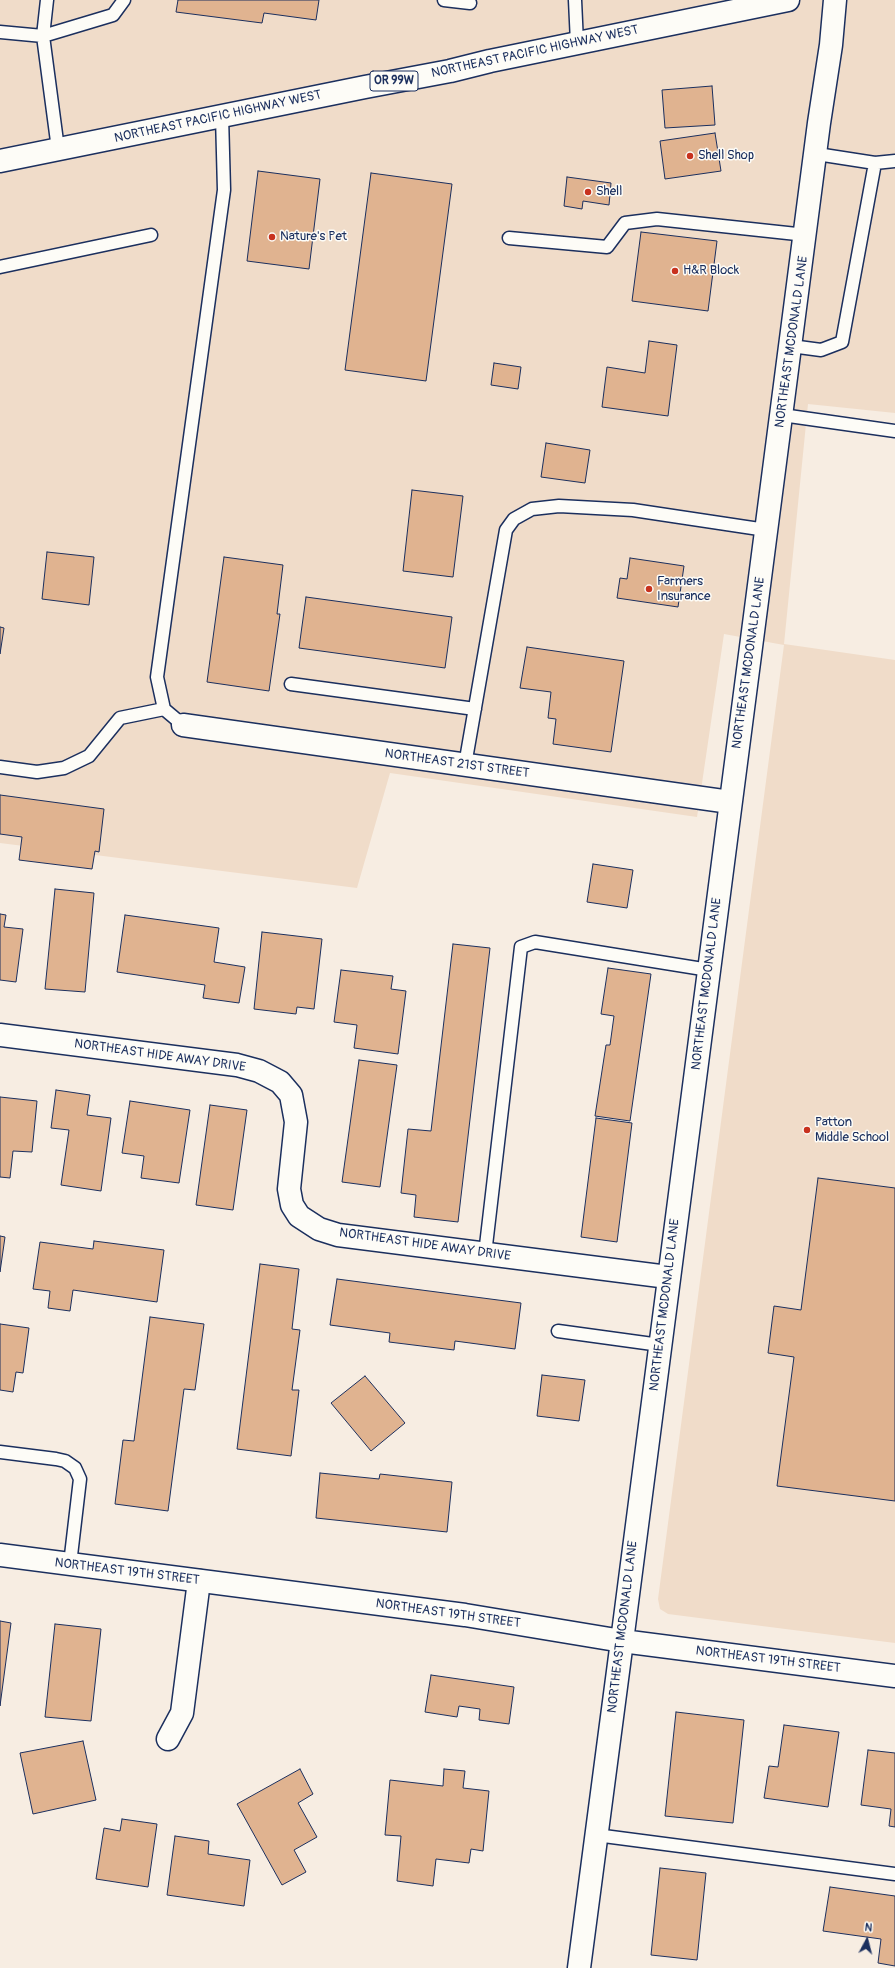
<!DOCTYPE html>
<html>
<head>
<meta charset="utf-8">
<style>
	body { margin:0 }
	#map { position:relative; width:895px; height:1968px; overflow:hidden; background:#f7ede2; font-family:Pangolin,sans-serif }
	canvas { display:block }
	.north { position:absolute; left:847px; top:1920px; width:40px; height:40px; -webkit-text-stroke:3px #fdfcf7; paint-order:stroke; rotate:7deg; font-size:11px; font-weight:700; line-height:16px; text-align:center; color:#1b2f5e }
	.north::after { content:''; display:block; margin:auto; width:14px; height:18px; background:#1b2f5e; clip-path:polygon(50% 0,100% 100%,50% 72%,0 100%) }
</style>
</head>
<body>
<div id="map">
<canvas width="895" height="1968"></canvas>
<div class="north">N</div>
</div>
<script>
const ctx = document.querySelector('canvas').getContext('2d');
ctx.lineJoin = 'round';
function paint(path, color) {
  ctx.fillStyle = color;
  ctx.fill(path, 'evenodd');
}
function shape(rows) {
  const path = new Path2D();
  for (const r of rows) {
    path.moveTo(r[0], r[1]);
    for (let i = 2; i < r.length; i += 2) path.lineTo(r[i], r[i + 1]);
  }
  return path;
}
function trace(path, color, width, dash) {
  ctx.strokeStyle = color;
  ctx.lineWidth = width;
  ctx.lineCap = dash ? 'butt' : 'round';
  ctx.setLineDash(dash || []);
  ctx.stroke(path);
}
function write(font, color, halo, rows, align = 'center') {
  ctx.font = font + ' Pangolin,sans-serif';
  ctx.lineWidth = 3;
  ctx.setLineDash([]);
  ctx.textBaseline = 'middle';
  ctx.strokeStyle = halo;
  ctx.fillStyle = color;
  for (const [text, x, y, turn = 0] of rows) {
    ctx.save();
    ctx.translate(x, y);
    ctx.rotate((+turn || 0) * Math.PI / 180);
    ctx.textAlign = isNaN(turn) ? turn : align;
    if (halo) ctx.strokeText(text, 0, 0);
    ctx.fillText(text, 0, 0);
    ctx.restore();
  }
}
paint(shape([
	[0,0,895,0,895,413,808,404,784,644,895,660,895,1643,668,1614,660,1609,658,1599,784,645,724,634,697,817,390,773,357,888,0,843]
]), '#f0dcc9');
const building = shape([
	[178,0,319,0,316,20,264,13,262,23,176,12,178,0],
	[712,86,715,125,665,128,662,90,712,86],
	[715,133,721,171,665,179,660,141,715,133],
	[258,171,320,179,309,269,247,261,258,171],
	[371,173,452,184,426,381,345,370,371,173],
	[567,177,611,183,609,205,583,201,582,209,564,206,567,177],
	[641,232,717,241,708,311,632,301,641,232],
	[649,341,677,345,668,416,602,407,607,367,645,373,649,341],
	[494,363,521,367,518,389,491,385,494,363],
	[546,443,590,450,585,483,541,477,546,443],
	[412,490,463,496,453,577,403,571,412,490],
	[47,552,94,557,89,605,42,599,47,552],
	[224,557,283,565,277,614,280,614,269,691,207,682,224,557],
	[630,558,684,566,678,607,617,598,620,578,627,579,630,558],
	[306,597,452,617,445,668,299,648,306,597],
	[0,627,4,628,0,654,0,627],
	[527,647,624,661,611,752,553,744,556,719,548,718,551,692,520,688,527,647],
	[0,795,104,809,99,852,95,851,92,869,19,860,22,837,0,834,0,795],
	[593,864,633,870,627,908,587,902,593,864],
	[55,889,94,893,85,992,45,989,55,889],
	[0,914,6,915,4,927,23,929,16,982,0,980,0,914],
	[125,915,219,928,214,962,245,967,239,1003,203,998,205,985,117,972,125,915],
	[262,932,322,939,314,1009,297,1007,296,1014,254,1009,262,932],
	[453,944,490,948,458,1222,414,1217,416,1195,401,1193,408,1129,431,1131,453,944],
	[608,968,651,974,630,1121,595,1116,606,1045,610,1045,614,1016,601,1014,608,968],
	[341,970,393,976,391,989,406,991,398,1054,354,1048,357,1025,334,1022,341,970],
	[359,1060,397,1065,380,1187,342,1182,359,1060],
	[56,1090,90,1095,87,1115,111,1118,101,1191,61,1185,69,1130,51,1128,56,1090],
	[0,1097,37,1101,32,1152,13,1151,10,1178,0,1177,0,1097],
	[130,1101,190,1110,179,1183,141,1178,144,1156,122,1153,130,1101],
	[210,1105,247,1110,233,1210,196,1205,210,1105],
	[596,1118,632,1123,617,1242,581,1237,596,1118],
	[818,1178,895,1188,895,1501,777,1486,794,1357,768,1353,774,1306,801,1310,818,1178],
	[0,1236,5,1237,0,1272,0,1236],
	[94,1241,164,1250,157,1302,73,1290,70,1311,48,1308,50,1291,33,1289,40,1242,93,1249,94,1241],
	[260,1264,299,1269,292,1329,300,1330,292,1390,299,1390,291,1456,237,1449,260,1264],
	[337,1279,521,1303,515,1349,455,1341,454,1350,389,1342,390,1333,330,1325,337,1279],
	[150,1317,204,1324,195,1390,184,1389,168,1511,115,1504,123,1440,134,1441,150,1317],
	[0,1324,29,1328,23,1373,16,1372,13,1392,0,1390,0,1324],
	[542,1375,585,1380,579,1421,537,1416,542,1375],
	[365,1376,405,1423,371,1451,331,1403,365,1376],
	[320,1473,379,1479,380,1474,452,1482,447,1532,316,1518,320,1473],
	[0,1621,11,1623,0,1706,0,1621],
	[55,1624,101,1629,91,1721,45,1717,55,1624],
	[431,1675,514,1687,509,1724,479,1720,480,1709,459,1706,457,1717,425,1712,431,1675],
	[676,1712,744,1720,733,1823,665,1816,676,1712],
	[784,1725,839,1732,828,1807,764,1798,769,1766,778,1767,784,1725],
	[83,1741,96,1800,33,1814,20,1753,83,1741],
	[868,1750,895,1753,895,1827,889,1826,891,1809,861,1805,868,1750],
	[300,1769,313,1794,298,1803,317,1837,294,1850,306,1872,282,1885,237,1804,300,1769],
	[444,1769,465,1771,463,1788,489,1791,483,1851,471,1849,469,1863,436,1859,433,1886,397,1881,401,1836,385,1835,390,1780,443,1786,444,1769],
	[122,1819,157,1824,148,1887,96,1879,104,1828,120,1831,122,1819],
	[175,1836,209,1841,208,1854,250,1860,244,1906,167,1895,175,1836],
	[660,1868,706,1873,697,1960,651,1955,660,1868],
	[830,1887,895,1896,895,1966,878,1963,881,1939,823,1931,830,1887]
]);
paint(building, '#e0b390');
trace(building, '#1b2f5e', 1);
const service = shape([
	[47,0,43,36,58,149],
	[444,0,470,3],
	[575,0,577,43],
	[0,32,43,36,113,15,124,0],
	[817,154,875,163,895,161],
	[509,238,607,247,625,223,657,219,806,235],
	[0,267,151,235],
	[791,346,821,350,842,342,875,163],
	[782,415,895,431],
	[291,684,475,709],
	[183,725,164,709,157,677,224,190,222,116],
	[465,765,506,530,514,519,532,509,559,506,633,510,766,530],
	[0,767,37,772,64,768,89,756,120,718,164,709],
	[485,1254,521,947,535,942,709,970],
	[558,1331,660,1345],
	[0,1452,56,1459,65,1461,75,1468,80,1479,70,1564],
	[596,1835,895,1874]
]);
const minor = shape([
	[183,725,730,802],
	[0,1035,237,1065,259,1071,280,1082,291,1095,296,1122,289,1189,292,1205,299,1216,319,1229,338,1235,668,1277],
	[168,1739,182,1713,199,1581],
	[579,1968,622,1641]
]);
const tertiary = shape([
	[0,1555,465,1615,622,1641,895,1676],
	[622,1641,819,123,831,45,835,0]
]);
const trunk = shape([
	[0,161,365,87,450,71,490,61,788,0]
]);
trace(service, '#1b2f5e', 15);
trace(minor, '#1b2f5e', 25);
trace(tertiary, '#1b2f5e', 25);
trace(trunk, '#1b2f5e', 25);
trace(service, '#fdfcf7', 12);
trace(minor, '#fdfcf7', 22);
trace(tertiary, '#fdfcf7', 22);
trace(trunk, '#fdfcf7', 22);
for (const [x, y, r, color] of [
	[690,156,4,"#c8321e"],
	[588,192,4,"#c8321e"],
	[272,237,4,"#c8321e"],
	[675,271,4,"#c8321e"],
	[649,589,4,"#c8321e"],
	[807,1130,4,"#c8321e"]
]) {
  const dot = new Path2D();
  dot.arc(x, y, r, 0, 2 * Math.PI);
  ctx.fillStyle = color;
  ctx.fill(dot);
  trace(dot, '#fdfcf7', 1.5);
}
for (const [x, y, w] of [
	[394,81,48]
]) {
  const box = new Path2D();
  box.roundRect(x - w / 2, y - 10, w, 20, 3);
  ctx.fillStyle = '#fdfcf7';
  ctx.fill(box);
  trace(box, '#1b2f5e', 1);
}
write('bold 12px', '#1b2f5e', null, [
	["OR 99W",394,81]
]);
write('13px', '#1b2f5e', '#fdfcf7', [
	["NORTHEAST PACIFIC HIGHWAY WEST",535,52,-12],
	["NORTHEAST PACIFIC HIGHWAY WEST",218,117,-12],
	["NORTHEAST MCDONALD LANE",792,342,-82],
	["NORTHEAST MCDONALD LANE",749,663,-82],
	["NORTHEAST 21ST STREET",457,764,8],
	["NORTHEAST MCDONALD LANE",707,984,-83],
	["NORTHEAST HIDE AWAY DRIVE",160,1056,8],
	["NORTHEAST HIDE AWAY DRIVE",425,1245,8],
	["NORTHEAST MCDONALD LANE",665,1305,-83],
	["NORTHEAST 19TH STREET",127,1572,7],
	["NORTHEAST 19TH STREET",448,1614,8],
	["NORTHEAST MCDONALD LANE",623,1627,-83],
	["NORTHEAST 19TH STREET",768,1660,7]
]);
write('13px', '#1b2f5e', '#fdfcf7', [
	["Shell Shop",698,156],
	["Shell",596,192],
	["Nature's Pet",280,237],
	["H&R Block",683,271],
	["Farmers",657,582],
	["Insurance",657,597],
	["Patton",815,1123],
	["Middle School",815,1138]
], 'left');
</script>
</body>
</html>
